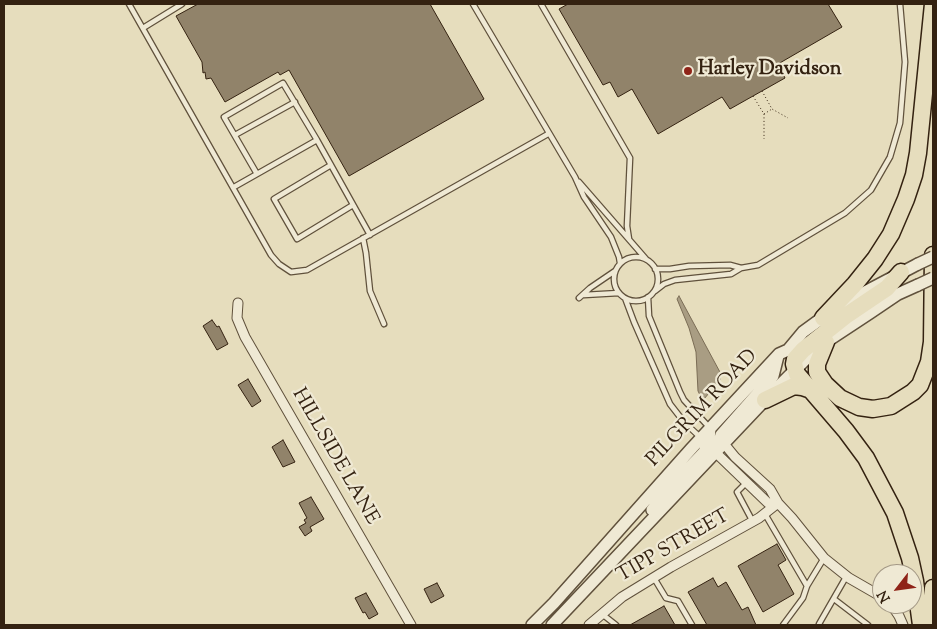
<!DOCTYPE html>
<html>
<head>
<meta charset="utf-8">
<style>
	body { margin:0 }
	#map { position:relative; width:937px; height:629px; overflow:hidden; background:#e6ddbd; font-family:"Sorts Mill Goudy",serif }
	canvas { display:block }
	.frame { position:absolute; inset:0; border:5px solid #342211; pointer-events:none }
	.north { position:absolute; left:872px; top:564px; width:50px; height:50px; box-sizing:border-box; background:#efe9d4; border:1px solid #a49986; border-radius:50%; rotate:240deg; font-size:14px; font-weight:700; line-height:20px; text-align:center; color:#342211 }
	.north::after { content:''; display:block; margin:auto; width:18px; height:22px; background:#8f2418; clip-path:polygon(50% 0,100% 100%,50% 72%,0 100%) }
</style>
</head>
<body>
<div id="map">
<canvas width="937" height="629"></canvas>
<div class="frame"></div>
<div class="north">N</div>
</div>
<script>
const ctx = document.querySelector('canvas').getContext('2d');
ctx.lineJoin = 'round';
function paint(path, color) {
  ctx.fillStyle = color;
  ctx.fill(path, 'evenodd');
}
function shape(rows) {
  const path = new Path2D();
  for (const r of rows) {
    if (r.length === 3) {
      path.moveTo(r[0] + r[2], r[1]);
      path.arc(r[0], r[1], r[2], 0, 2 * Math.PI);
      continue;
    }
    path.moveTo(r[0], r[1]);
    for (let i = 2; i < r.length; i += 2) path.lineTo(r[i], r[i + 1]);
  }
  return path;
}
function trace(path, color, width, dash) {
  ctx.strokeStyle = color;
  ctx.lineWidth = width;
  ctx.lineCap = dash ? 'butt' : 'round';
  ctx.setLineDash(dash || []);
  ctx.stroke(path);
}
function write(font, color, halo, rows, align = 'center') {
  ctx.font = font + ' "Sorts Mill Goudy",serif';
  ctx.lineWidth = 4.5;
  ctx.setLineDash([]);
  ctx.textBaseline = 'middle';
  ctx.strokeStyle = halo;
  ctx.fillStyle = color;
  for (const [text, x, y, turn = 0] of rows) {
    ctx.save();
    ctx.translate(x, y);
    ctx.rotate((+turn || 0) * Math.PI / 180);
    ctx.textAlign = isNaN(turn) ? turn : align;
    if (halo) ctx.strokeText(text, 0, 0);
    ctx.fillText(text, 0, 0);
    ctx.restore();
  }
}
const water = shape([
	[679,296,721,374,720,380,704,399,702,399,698,391,696,352,689,328,677,299,679,296]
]);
paint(water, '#a99d83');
trace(water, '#7a6c55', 1);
const building = shape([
	[198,4,430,4,484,99,349,176,289,70,280,75,278,72,225,102,211,78,206,79,205,72,203,73,202,62,176,16,198,4],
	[568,4,828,4,842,27,778,64,785,78,730,109,722,97,658,134,632,89,618,97,610,82,603,85,559,9,568,4],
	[212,320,217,327,219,326,228,344,217,350,203,326,212,320],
	[248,379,261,401,252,407,238,385,248,379],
	[283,440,295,462,283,467,272,447,283,440],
	[311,497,324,519,310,527,312,531,305,536,299,527,306,523,304,520,307,518,299,503,311,497],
	[777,544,786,560,778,565,794,594,763,612,738,566,777,544],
	[713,578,718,587,726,582,742,610,748,607,756,625,707,625,688,592,713,578],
	[437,583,444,596,431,603,424,589,437,583],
	[366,593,378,614,369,619,365,612,363,613,355,598,366,593],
	[664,606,675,625,630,625,664,606]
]);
paint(building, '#91836a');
trace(building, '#342211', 1);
const service = shape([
	[129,4,271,255,279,264,291,272,307,270,548,134],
	[473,4,575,177,584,197,611,237,619,257,620,263],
	[541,4,630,158,627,226,629,239],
	[143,28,182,4],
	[235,135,295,102],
	[317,140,370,235],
	[331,165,274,199,297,239,353,205],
	[579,182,646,259],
	[234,187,257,174,317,140,283,83,224,117,257,174],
	[363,238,366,253,370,291,384,324],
	[636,279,22],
	[655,269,670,269,689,266,730,265,741,268],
	[655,291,664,284,675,280,731,274,741,268,758,265,845,213,871,190,890,157,900,123,905,62,900,4],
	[584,295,619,293],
	[648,297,649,316,680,392,684,400,709,427],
	[579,298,590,288,615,271],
	[625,298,634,322,670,404,684,422,700,437],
	[746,483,737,492,753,522],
	[765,514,807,586],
	[654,578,666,598,678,601,692,625],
	[834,599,868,625],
	[602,614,616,625],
	[783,625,803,598,807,586,824,558],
	[820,625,819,624,846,577]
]);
const minor = shape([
	[238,303,237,318,245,337,411,625],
	[721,440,735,457,770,489,778,503,792,518,824,558,849,578,882,597],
	[712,449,768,503,778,503],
	[891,604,899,616,903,625],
	[589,625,622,597,671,567,759,518,778,503]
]);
const tertiary = shape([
	[842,304,918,264],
	[716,451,721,435,773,376,778,356],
	[652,510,666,492,704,452,709,441,710,428],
	[532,625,554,603,691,449,779,354,788,350,803,332,829,313],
	[552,625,765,400,805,360,826,342,870,313,898,294,918,285]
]);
const motorway = shape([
	[901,272,887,288,847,315,803,350,795,359,794,364,797,374,846,431,866,458,895,513,910,558,915,581,921,625],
	[823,318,855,284,875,259,891,234,906,199,914,175,918,153,933,4],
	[826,342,817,364,817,372,825,384,840,398,859,407,873,409,891,406,913,392,920,385,929,362,932,342,933,255],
	[765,400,794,386,802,387,811,390],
	[933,625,933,588]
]);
trace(service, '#60513c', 7);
trace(minor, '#60513c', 11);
trace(tertiary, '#60513c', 14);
trace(motorway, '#342211', 19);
trace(shape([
	[762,91,772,109,788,118],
	[753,96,764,114,764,139],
	[764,114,772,109]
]), '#342211', 1, [1, 2.5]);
trace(service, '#efe9d4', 4.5);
trace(minor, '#efe9d4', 9);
trace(tertiary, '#efe9d4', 11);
trace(motorway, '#e6ddbd', 16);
const tertiaryBridge = shape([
	[918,264,933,257],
	[918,285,933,278]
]);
trace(tertiaryBridge, '#60513c', 14, []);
trace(tertiaryBridge, '#efe9d4', 11);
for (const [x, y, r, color] of [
	[688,71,5,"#8f2418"]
]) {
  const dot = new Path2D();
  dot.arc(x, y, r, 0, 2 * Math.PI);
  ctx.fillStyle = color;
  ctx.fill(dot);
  trace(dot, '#efe9d4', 2);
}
write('bold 20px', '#342211', '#efe9d4', [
	["Harley Davidson",698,71]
], 'left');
write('20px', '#342211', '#efe9d4', [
	["PILGRIM ROAD",703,409,-47],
	["HILLSIDE LANE",334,457,60],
	["TIPP STREET",674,547,-30]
]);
</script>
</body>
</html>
